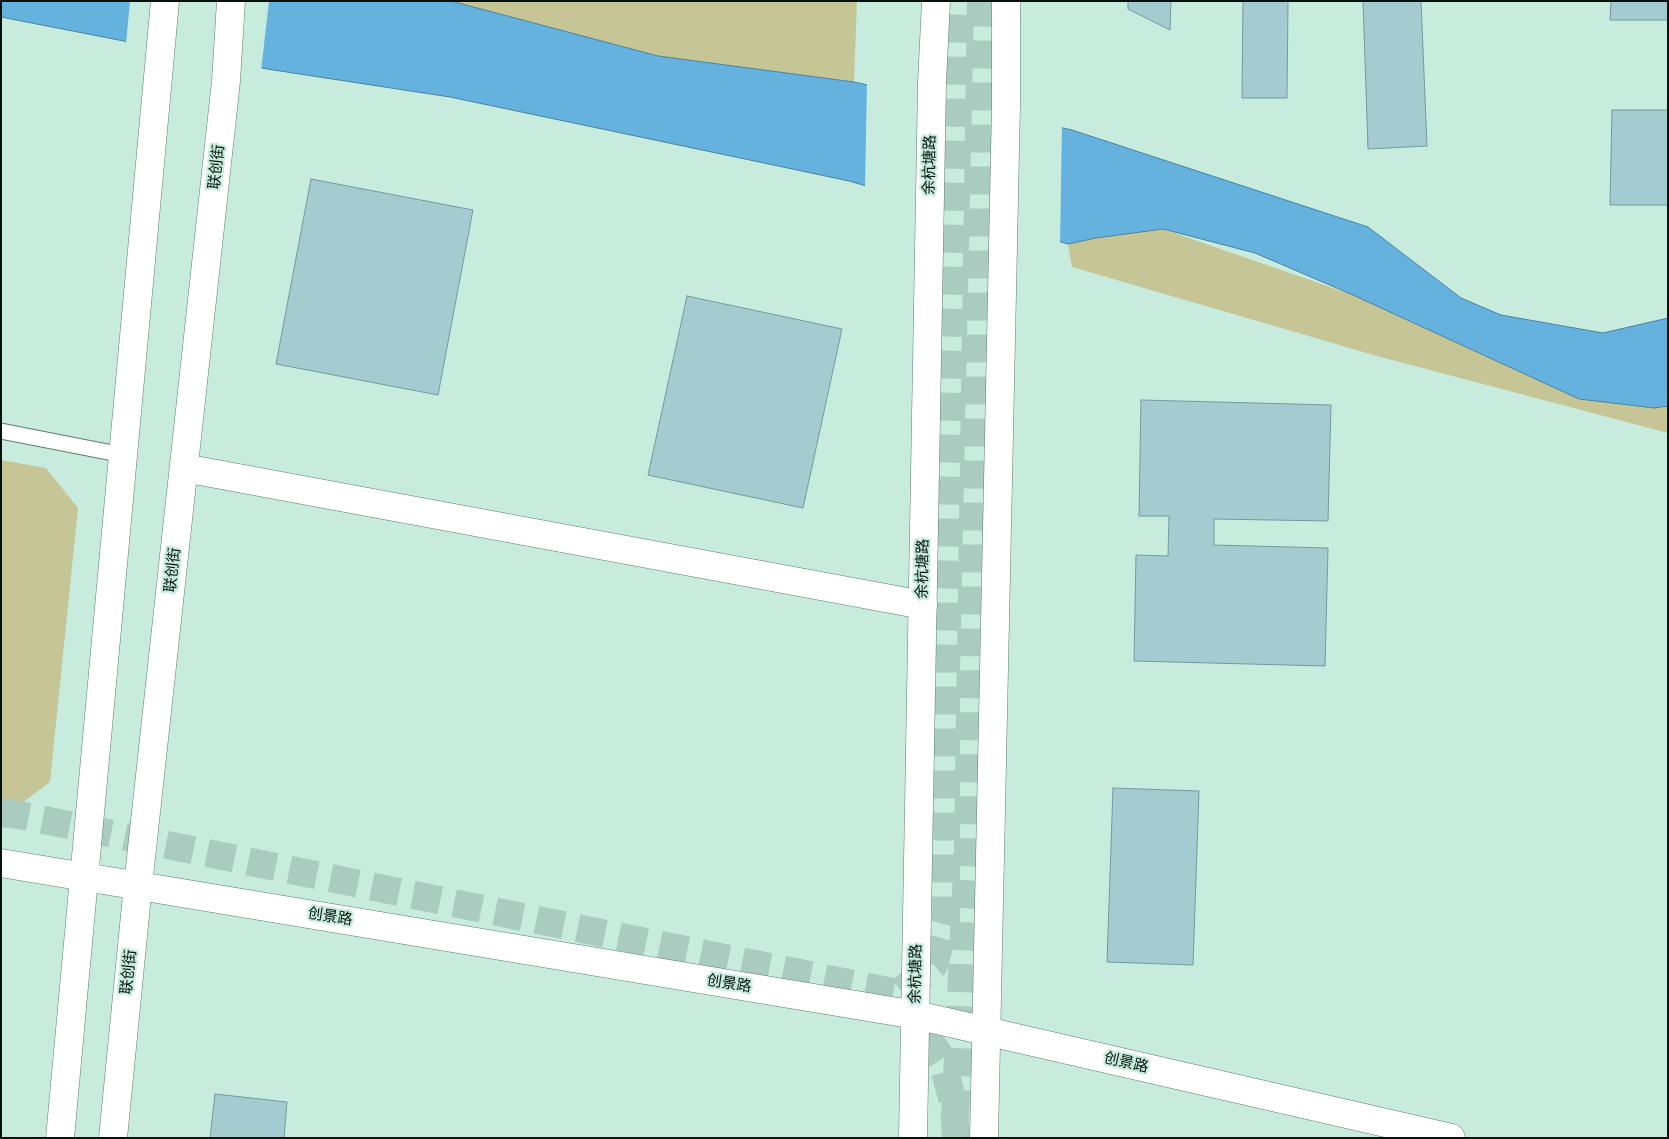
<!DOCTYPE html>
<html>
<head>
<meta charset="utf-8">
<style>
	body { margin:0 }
	#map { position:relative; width:1669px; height:1139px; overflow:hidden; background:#c7ecde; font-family:Arial,sans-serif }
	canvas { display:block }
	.frame { position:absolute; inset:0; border:2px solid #05110d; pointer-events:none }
</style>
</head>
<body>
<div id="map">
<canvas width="1669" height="1139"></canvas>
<div class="frame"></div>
</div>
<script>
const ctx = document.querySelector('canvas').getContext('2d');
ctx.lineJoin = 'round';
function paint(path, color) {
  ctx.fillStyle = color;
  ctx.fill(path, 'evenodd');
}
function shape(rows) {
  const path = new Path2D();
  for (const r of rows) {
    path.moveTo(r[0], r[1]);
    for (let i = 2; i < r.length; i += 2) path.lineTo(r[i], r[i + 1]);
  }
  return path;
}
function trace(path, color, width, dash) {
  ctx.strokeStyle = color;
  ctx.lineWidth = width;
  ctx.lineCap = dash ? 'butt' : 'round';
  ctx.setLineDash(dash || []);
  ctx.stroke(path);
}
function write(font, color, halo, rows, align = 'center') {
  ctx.font = font + ' Arial,"Noto Sans SC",sans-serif';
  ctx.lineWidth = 4.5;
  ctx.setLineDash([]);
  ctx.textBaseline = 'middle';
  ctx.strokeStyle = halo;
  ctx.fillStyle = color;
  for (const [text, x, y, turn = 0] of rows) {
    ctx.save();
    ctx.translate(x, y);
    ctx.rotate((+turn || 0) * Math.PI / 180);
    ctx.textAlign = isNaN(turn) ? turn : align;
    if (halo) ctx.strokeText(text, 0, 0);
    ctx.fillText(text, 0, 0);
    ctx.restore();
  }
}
paint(shape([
	[451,1,857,1,854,82,658,56],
	[1163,229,1353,295,1579,399,1654,408,1668,406,1668,433,1377,356,1072,267,1068,244,1096,238],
	[1,460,46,468,78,508,50,782,17,807,1,804]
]), '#c6c596');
const water = shape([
	[1,1,451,1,658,56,854,82,1072,130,1368,227,1461,298,1501,315,1603,333,1668,318,1668,406,1654,408,1579,399,1353,295,1255,253,1163,229,1096,238,1068,244,849,181,764,163,450,97,267,69,1,17,1,1]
]);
paint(water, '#65b2df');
trace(water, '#4882a0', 1);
paint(shape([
	[130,1,269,1,261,71,126,44],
	[867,82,1062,125,1060,244,865,188]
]), '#c7ecde');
const building = shape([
	[1128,1,1171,1,1170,30,1128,9,1128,1],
	[1243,1,1288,1,1287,98,1242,98,1243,1],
	[1363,1,1421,1,1427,146,1368,149,1363,1],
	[1611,1,1668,1,1668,20,1610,20,1611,1],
	[1612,110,1668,110,1668,205,1610,205,1612,110],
	[311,179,473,210,438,395,276,364,311,179],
	[687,296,842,329,803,508,648,475,687,296],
	[1141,400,1331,405,1328,521,1214,519,1214,545,1328,548,1325,666,1134,661,1136,555,1168,556,1169,516,1139,516,1141,400],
	[1113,788,1199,791,1193,965,1107,962,1113,788],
	[215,1094,287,1102,284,1138,210,1138,215,1094]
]);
paint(building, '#a4cbcf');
trace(building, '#74999d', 1);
trace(shape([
	[1,813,19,815,898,993,942,1059,954,1106,956,1138],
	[901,991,934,965,946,921,946,671,960,1],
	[955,1118,968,851,981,1]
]), '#aacbbf', 28, [28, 14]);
const lane = shape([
	[1,431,123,455]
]);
const street = shape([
	[184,468,923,605]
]);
const secondary = shape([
	[1,863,916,1015,1451,1138],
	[60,1138,165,1],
	[113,1138,138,885,226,81,231,1],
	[913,1138,932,83,936,1],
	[984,1138,1006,105,1006,1]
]);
trace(lane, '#5c7d71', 17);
trace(street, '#5c7d71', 29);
trace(secondary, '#5c7d71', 29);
trace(lane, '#fff', 15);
trace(street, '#fff', 28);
trace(secondary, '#fff', 28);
write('15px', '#05110d', '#c7ecde', [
	["余杭塘路",930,165,-89],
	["联创街",217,167,-84],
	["余杭塘路",923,569,-89],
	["联创街",173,570,-84],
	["创景路",330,917,9],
	["联创街",129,972,-84],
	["余杭塘路",916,974,-89],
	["创景路",729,984,9],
	["创景路",1126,1063,13]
]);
</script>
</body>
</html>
